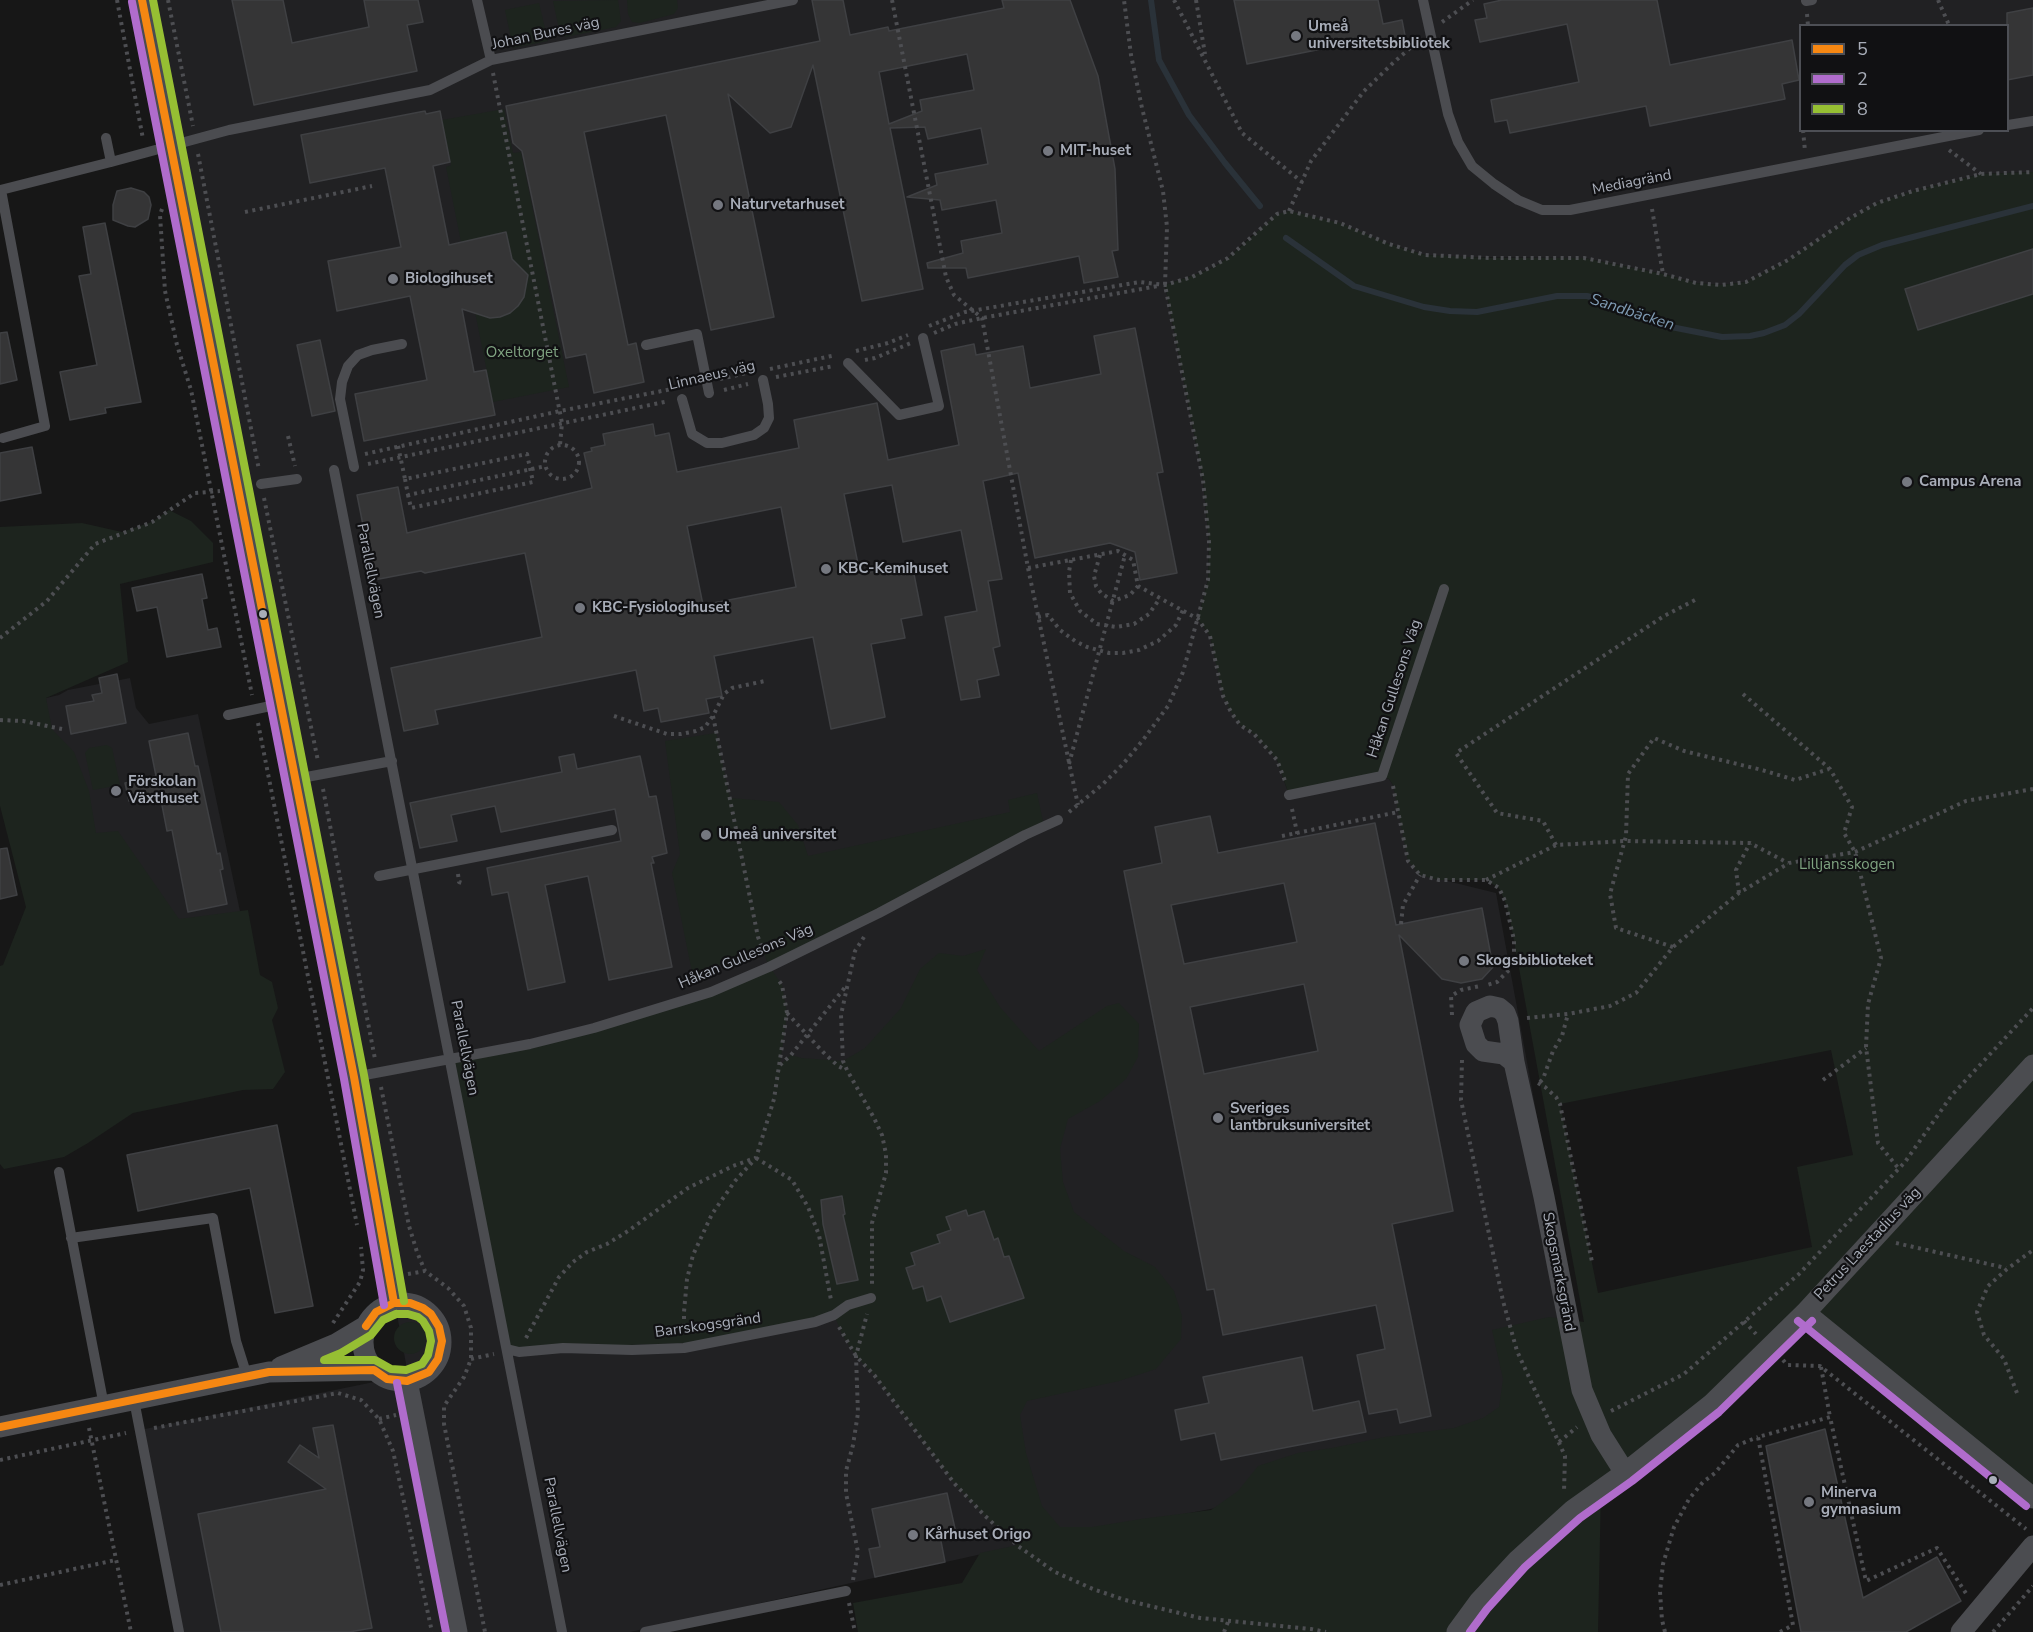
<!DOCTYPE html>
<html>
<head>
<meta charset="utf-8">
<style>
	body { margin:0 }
	#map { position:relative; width:2033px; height:1632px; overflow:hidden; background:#171717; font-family:"Nunito Sans",sans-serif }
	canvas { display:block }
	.legend { position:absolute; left:1799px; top:24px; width:210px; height:108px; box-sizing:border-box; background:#111113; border:2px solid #4d4f55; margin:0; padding:8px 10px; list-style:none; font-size:18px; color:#a8adb8 }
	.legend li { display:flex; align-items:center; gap:12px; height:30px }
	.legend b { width:30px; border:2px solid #4d4f55 }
</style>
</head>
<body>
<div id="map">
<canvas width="2033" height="1632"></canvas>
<ul class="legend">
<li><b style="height:8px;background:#f68712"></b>5</li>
<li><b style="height:8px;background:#b06ccc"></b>2</li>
<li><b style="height:8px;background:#96bf33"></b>8</li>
</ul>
</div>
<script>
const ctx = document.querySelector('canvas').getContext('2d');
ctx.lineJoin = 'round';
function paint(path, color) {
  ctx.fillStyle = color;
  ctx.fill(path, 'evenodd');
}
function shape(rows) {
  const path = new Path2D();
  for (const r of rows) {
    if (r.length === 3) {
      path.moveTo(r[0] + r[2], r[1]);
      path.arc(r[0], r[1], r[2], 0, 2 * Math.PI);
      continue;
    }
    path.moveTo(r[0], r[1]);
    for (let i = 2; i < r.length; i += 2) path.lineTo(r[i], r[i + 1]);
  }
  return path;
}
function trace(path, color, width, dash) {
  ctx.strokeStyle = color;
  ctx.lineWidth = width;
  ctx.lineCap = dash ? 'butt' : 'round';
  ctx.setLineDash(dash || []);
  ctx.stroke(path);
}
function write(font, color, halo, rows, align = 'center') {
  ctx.font = font + ' "Nunito Sans",sans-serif';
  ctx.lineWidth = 4.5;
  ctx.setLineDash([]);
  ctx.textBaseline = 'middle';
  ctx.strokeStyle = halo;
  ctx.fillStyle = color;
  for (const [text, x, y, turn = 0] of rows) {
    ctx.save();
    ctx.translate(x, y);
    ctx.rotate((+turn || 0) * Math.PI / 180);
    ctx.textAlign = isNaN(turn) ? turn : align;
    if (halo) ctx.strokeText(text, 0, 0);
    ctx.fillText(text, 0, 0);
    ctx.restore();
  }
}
paint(shape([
	[142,0,2033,0,2033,172,1981,174,1913,191,1877,203,1788,260,1746,282,1721,285,1696,283,1663,274,1584,258,1453,257,1425,255,1389,244,1252,235,1228,258,1208,270,1165,285,1203,480,1209,542,1208,580,1198,619,1210,636,1214,654,1240,725,1254,734,1277,760,1289,795,1382,776,1389,779,1393,785,1419,874,1496,893,1592,1416,1559,1442,1018,1546,630,1632,179,1632,140,1430,408,1375,354,1077],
	[1800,26,2008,26,2008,130,1800,130],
	[130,678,136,708,149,724,198,714,241,916,51,953,46,698,59,695,68,690]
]), '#212123');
paint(shape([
	[618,0,621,21,616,27,565,37,559,29,553,1],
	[627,0,677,0,678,8,674,14,640,23,632,22,628,14],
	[539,3,548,41,513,48,505,10],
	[504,109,513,153,521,152,569,387,493,402,446,167,451,165,442,120],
	[2033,172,2033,1498,1805,1313,1601,1489,1598,1632,858,1632,853,1603,962,1583,980,1553,1018,1545,984,1515,954,1483,875,1376,856,1356,843,1336,834,1315,718,1342,507,1349,450,1058,594,1028,769,967,764,953,692,972,672,873,680,854,665,741,716,733,730,798,779,802,798,825,808,856,1010,812,1008,800,1037,793,1044,826,770,967,782,985,787,1013,780,1065,791,1055,801,1058,843,1061,865,1048,901,1008,920,969,939,953,963,956,986,949,977,970,1000,1007,1039,1051,1107,1006,1119,1003,1139,1024,1138,1057,1126,1079,1100,1101,1068,1119,1060,1149,1063,1182,1074,1212,1124,1251,1155,1267,1174,1291,1182,1316,1181,1339,1156,1369,1119,1381,1027,1401,1020,1415,1026,1453,1042,1506,1060,1527,1092,1527,1141,1519,1211,1510,1238,1491,1258,1466,1298,1453,1332,1448,1385,1437,1454,1428,1483,1418,1499,1407,1503,1379,1492,1330,1549,1317,1584,1322,1510,919,1505,901,1499,888,1486,880,1439,880,1420,875,1408,861,1393,785,1389,779,1382,776,1289,795,1277,760,1254,734,1240,725,1231,712,1223,696,1210,636,1198,619,1208,580,1209,542,1203,480,1165,285,1208,270,1228,258,1277,214,1289,211,1340,223,1389,244,1425,255,1491,258,1584,258,1663,274,1696,283,1721,285,1746,282,1788,260,1850,218,1877,203,1913,191,1981,174],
	[1831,1050,1853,1155,1797,1167,1812,1247,1598,1293,1560,1104],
	[169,510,191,521,213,543,213,562,120,584,128,662,46,698,52,729,74,752,89,791,96,833,118,831,179,919,248,910,260,975,272,982,278,1008,272,1020,285,1072,273,1089,243,1090,133,1113,88,1143,64,1157,4,1169,0,1164,0,966,3,965,26,907,0,806,0,527,82,523,122,532,152,522],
	[107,745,112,748,120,785,93,790,85,753,89,748],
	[410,1338,16]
]), '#1d241e');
trace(shape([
	[1151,0,1159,60,1189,115,1225,163,1260,206],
	[1286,238,1354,286,1424,307,1450,311,1477,312,1557,296,1587,296,1612,303,1631,314,1656,324,1722,337,1750,336,1764,333,1785,325,1799,314,1845,265,1858,255,1882,245,2033,206]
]), '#2a3239', 6);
const building = shape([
	[232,0,283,0,292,43,369,27,364,0,418,0,423,22,407,25,417,71,254,105,232,0],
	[812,0,843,0,850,35,888,27,889,31,1004,8,1002,0,1070,0,1098,76,1115,169,1118,250,1112,251,1118,277,1084,283,1079,256,968,278,966,268,928,268,927,263,963,253,961,241,1002,233,996,200,942,210,940,200,907,197,937,185,935,174,988,164,981,128,928,139,925,127,890,128,923,289,862,301,813,65,791,127,770,133,728,94,774,317,711,330,666,115,584,132,628,345,636,343,644,382,594,393,586,354,566,358,522,151,513,143,506,106,820,41,812,0],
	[967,54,974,90,920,100,922,111,889,124,879,72,967,54],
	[1234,0,1378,0,1383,24,1402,20,1406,41,1373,47,1371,39,1247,64,1234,0],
	[1502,0,1657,0,1670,65,1792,40,1799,80,1782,84,1785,99,1650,126,1646,106,1510,133,1507,120,1495,122,1491,100,1579,82,1567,24,1480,42,1475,20,1487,18,1484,4,1502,0],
	[2033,8,2033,75,2007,80,2007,13,2033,8],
	[425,111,426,114,440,111,450,162,433,166,449,245,506,232,512,259,528,275,524,297,518,306,510,313,500,317,490,318,462,309,474,372,486,370,495,415,364,441,355,394,427,380,410,296,337,311,328,261,401,247,385,168,310,183,301,135,425,111],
	[131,188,144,192,149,197,151,205,148,219,135,227,128,226,113,220,113,205,117,191,131,188],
	[105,223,141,402,105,408,106,413,70,420,60,372,97,365,79,276,91,274,83,227,105,223],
	[2033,249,2033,294,1918,330,1905,289,2033,249],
	[1135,328,1163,472,1157,473,1177,573,1140,580,1135,552,1110,543,1035,558,1018,473,983,481,1002,579,988,581,1000,646,993,648,999,675,977,680,980,697,961,700,945,617,977,611,961,530,903,542,892,485,844,494,860,574,912,564,922,615,901,619,905,638,871,644,885,717,831,729,813,637,714,656,722,696,706,699,709,713,661,722,658,708,644,711,636,670,435,710,438,724,404,731,391,668,542,637,525,553,425,573,421,571,374,580,357,495,398,487,407,533,592,488,584,453,592,451,591,448,605,445,603,434,653,424,655,436,669,433,677,472,799,448,794,420,877,403,888,460,959,445,941,351,974,344,976,355,1023,346,1030,388,1101,374,1094,336,1135,328],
	[781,507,796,587,703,605,687,526,781,507],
	[7,332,17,380,0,384,0,333,7,332],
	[320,340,335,411,312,416,297,345,320,340],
	[32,447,41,493,0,501,0,453,32,447],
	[202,574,207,598,202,599,208,630,217,628,221,647,167,657,157,607,137,611,132,588,202,574],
	[117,674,126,723,71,734,66,706,94,701,92,695,102,693,99,678,117,674],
	[188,733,195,766,198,766,217,854,220,853,223,869,220,870,227,904,188,912,172,830,167,831,160,795,129,801,125,783,156,776,149,741,188,733],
	[574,754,577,769,640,756,649,797,656,796,667,853,652,857,654,863,651,863,672,967,609,980,588,876,545,885,565,982,528,990,508,892,492,895,487,868,621,841,615,809,501,832,495,806,451,815,457,841,420,848,410,803,562,772,559,757,574,754],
	[1210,816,1218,853,1375,823,1396,925,1482,908,1493,967,1482,979,1461,983,1442,979,1399,935,1453,1211,1392,1224,1431,1416,1400,1423,1397,1409,1369,1414,1357,1355,1385,1349,1376,1305,1223,1335,1214,1289,1207,1290,1124,871,1162,863,1155,827,1210,816],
	[1284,883,1297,942,1184,964,1171,905,1284,883],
	[1304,984,1318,1051,1204,1074,1190,1007,1304,984],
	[7,848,17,895,0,899,0,849,7,848],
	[277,1125,313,1306,275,1313,250,1188,138,1211,127,1155,277,1125],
	[842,1196,845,1214,843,1215,858,1280,837,1284,823,1224,821,1200,842,1196],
	[966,1210,968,1216,984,1211,994,1240,998,1238,1004,1257,1009,1256,1024,1298,950,1322,941,1296,927,1301,923,1286,913,1289,906,1268,915,1265,911,1253,940,1243,937,1235,951,1230,946,1217,966,1210],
	[1302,1357,1313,1411,1359,1401,1366,1432,1221,1460,1215,1433,1181,1440,1175,1410,1209,1403,1203,1377,1302,1357],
	[333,1425,372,1628,349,1632,221,1632,198,1514,326,1489,288,1462,300,1445,319,1458,313,1428,333,1425],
	[1825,1429,1863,1598,1937,1557,1961,1601,1906,1632,1801,1632,1766,1446,1825,1429],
	[947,1493,956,1533,940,1536,945,1562,875,1577,869,1549,880,1547,872,1509,947,1493]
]);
paint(building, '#353536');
trace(building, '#3f4043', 1.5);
trace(shape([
	[117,0,143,139],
	[168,0,193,126],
	[892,0,946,277,954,295,982,318,1028,568,1078,805],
	[1174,0,1242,133,1302,182],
	[1196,0,1205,54],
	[1938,0,1949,25],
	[1807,14,1808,26],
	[1442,22,1473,0],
	[493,73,562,423,560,445],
	[1803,130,1805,151],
	[1949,150,1981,174],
	[198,154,259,470],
	[162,209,160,215,165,291,177,345,191,390,252,695],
	[1652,209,1663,274],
	[1289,211,1311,161,1364,91,1393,63,1417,42],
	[245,212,372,186],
	[929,326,965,312,1140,282,1165,285,1192,277,1228,258,1277,214,1289,211,1340,223,1389,244,1425,255,1491,258,1584,258,1663,274,1696,283,1721,285,1746,282,1788,260,1850,218,1877,203,1913,191,1981,174,2033,172],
	[934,333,955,324,982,318,1158,286],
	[856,351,888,343,908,335],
	[865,360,875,358,911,343],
	[770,369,836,355],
	[776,377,834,366],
	[720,379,751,372],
	[724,390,748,384],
	[288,436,295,466],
	[562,462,17],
	[398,446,405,479,527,454,533,482,411,508,408,495],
	[365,454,560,411,672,389],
	[368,464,669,401],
	[405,479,408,495,546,466],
	[264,498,318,761],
	[1100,555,1094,576,1096,586,1101,593,1113,601,1130,595,1138,586],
	[1071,560,1069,572,1070,593,1080,611,1097,624,1116,627,1134,624,1149,614,1160,598],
	[1028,568,1118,551,1133,560,1138,586,1198,619,1210,636,1223,696,1231,712,1240,725,1254,734,1277,760,1285,781],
	[1038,617,1048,615,1060,630,1075,641,1087,647,1109,653,1123,653,1139,650,1158,641,1176,625,1183,610],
	[0,638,47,601,95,544,152,522,195,493,220,491],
	[1743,694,1830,769,1852,807,1844,833,1855,852,1881,958,1868,1004,1866,1047,1878,1143,1899,1169],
	[614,716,667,734,681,734,696,731,705,727,713,716,724,694,732,688,765,681],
	[713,716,758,937,764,953],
	[0,720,23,721,62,729],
	[258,723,357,1225],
	[1069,764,1125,555],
	[1393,786,1408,861,1420,875,1439,880,1486,880,1499,888,1505,901,1514,940,1514,958,1509,970,1497,982,1487,985],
	[323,789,375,1059],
	[1292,809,1298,837],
	[1069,812,1103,784,1123,764,1143,740,1168,706,1183,672,1208,580,1209,542,1203,480,1165,285,1167,227,1163,191,1142,108,1131,55,1124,0],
	[1282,836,1398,812],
	[1556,845,1543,821,1497,813,1456,753,1664,616,1695,600],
	[458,874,459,882,465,884],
	[1486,880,1556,845,1625,841,1750,843,1788,863],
	[1739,893,1736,870,1750,843],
	[1401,924,1403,905,1420,875],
	[864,937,855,951,841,1015,843,1061,847,1070,874,1118,882,1135,886,1154,886,1173,872,1223,872,1286],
	[1673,947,1616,928,1610,894,1626,836,1628,774,1654,738,1684,751,1762,770,1795,780,1829,769],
	[787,1013,823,1052,838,1066,846,1070],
	[1452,1015,1451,996,1461,990,1480,986],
	[1527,1018,1568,1014,1610,1006,1636,993,1673,947,1739,893,1789,863,1855,852,1966,801,2033,789],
	[1462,1060,1461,1100,1503,1301,1517,1351,1565,1456,1564,1492],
	[780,1065,791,1055,846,986],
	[1823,1080,1866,1048],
	[1540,1082,1543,1079,1553,1051,1562,1036,1568,1014],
	[1538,1083,1545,1087,1556,1097,1560,1104,1592,1262],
	[381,1087,409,1226,417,1252,425,1271,448,1288,464,1306,471,1328,471,1359,464,1377,444,1406,444,1424,485,1632],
	[756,1158,792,1180,808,1207,819,1235,831,1300],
	[1896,1243,2006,1268],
	[408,1274,425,1271],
	[1744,1321,1756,1334],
	[333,1323,360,1282,363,1270,361,1247],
	[839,1327,856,1356,875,1376,954,1483,984,1515,1018,1546,1055,1572,1093,1589,1125,1600,1200,1618,1311,1629,1326,1632],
	[684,1334,684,1312,687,1279,693,1255,712,1214,735,1181,756,1158,774,1099,787,1013,782,985,777,978],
	[526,1338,559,1277,573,1262,587,1252,607,1244,628,1231,688,1188,733,1166,755,1158],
	[471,1359,494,1354],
	[1783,1360,1787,1365,1820,1366,2026,1529],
	[1821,1367,1830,1417],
	[2017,1393,2004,1359,1984,1335,1977,1312,1988,1286,2007,1269,2033,1250],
	[1611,1411,1684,1374,1799,1274,1905,1162,1952,1095,2033,1008],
	[379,1419,396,1415],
	[89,1428,131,1632],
	[154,1428,338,1393,361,1400,379,1419,393,1451,432,1632],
	[1559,1442,1577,1427],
	[0,1460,126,1433],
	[853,1580,858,1552,846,1493,846,1471,853,1445,858,1413,856,1356,867,1314],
	[0,1585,116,1560],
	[849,1603,855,1632],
	[1224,1632,1228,1622],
	[1665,1632,1662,1620,1660,1592,1663,1564,1674,1527,1689,1499,1703,1482,1715,1473,1738,1445,1758,1437],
	[1780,1632,1793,1625,1758,1437,1830,1417,1866,1581,1937,1548,1967,1595],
	[1993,1632,2033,1586]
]), '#4d4e52', 4, [3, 4.5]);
trace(shape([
	[477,0,491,60],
	[1423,0,1448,114,1458,142,1472,166,1494,184,1518,200,1542,210,1570,210,1979,130],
	[1806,1,1812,0],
	[2008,125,2033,121],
	[106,138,111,162,229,130,430,90,491,60,793,0],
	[646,345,697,334,709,393],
	[848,363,899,415,939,406,923,338],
	[682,399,692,434,707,443,722,443,754,435,764,428,769,418,768,404,763,380],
	[3,438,45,426,1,190,111,162],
	[354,467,340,399,342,382,348,366,358,355,372,350,402,344],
	[334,470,562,1632],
	[261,484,297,479],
	[228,715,280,704],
	[296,779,392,761],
	[1289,795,1382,776,1444,589],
	[379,876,612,830],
	[354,1077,530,1044,594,1028,711,992,769,967,879,913,1025,835,1058,820],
	[59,1172,104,1406],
	[71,1238,213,1218,236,1341,247,1376],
	[507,1349,519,1352,563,1348,632,1350,684,1348,815,1322,834,1315,848,1305,871,1298],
	[134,1400,179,1632],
	[645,1632,846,1591]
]), '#4b4c50', 10);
trace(shape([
	[142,0,354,1077,394,1303],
	[1514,1062,1504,1054,1483,1051,1476,1044,1470,1025,1476,1012,1490,1006,1499,1008,1505,1013,1508,1021,1514,1062,1544,1197,1582,1390,1601,1435,1625,1473],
	[402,1342,39],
	[1805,1313,2033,1498],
	[281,1367,336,1344,366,1326],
	[407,1381,457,1632],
	[0,1427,269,1372,374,1370],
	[1457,1632,1479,1602,1518,1560,1573,1510,1625,1473,1712,1404,1805,1313,2033,1065],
	[1961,1632,2033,1546]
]), '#4b4c50', 21);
trace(shape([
	[142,0,354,1077,394,1303],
	[0,1427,269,1372,374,1370,387,1379,407,1381,429,1372,438,1359,442,1341,439,1327,431,1314,423,1308,410,1303,394,1303,376,1312,366,1326]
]), '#f68712', 8);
trace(shape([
	[132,2,344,1079,384,1305],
	[1798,1321,2026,1506],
	[397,1383,446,1632],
	[1470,1632,1487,1609,1525,1567,1580,1518,1632,1481,1719,1412,1812,1321]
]), '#b06ccc', 8);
trace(shape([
	[153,0,364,1075,404,1301],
	[396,1314,408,1314,418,1317,423,1321,429,1331,431,1341,428,1355,422,1364,406,1370,391,1369,375,1360,324,1360,341,1353,371,1335,383,1320,396,1314]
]), '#96bf33', 8);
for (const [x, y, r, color] of [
	[1296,36,6,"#757880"],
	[1048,151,6,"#757880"],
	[718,205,6,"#757880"],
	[393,279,6,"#757880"],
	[1907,482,6,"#757880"],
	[826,569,6,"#757880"],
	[580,608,6,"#757880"],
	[263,614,5,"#a8adb8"],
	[116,791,6,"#757880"],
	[706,835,6,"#757880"],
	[1464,961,6,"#757880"],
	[1218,1118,6,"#757880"],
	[1993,1480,5,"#a8adb8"],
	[1809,1502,6,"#757880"],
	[913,1535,6,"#757880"]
]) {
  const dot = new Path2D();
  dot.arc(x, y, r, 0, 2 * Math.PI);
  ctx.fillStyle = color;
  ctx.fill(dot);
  trace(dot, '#111113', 2);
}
write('bold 15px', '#a8adb8', '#111113', [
	["Umeå",1308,27],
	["universitetsbibliotek",1308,44],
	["MIT-huset",1060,151],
	["Naturvetarhuset",730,205],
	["Biologihuset",405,279],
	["Campus Arena",1919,482],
	["KBC-Kemihuset",838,569],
	["KBC-Fysiologihuset",592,608],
	["Förskolan",128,782],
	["Växthuset",128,799],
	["Umeå universitet",718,835],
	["Skogsbiblioteket",1476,961],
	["Sveriges",1230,1109],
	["lantbruksuniversitet",1230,1126],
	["Minerva",1821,1493],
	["gymnasium",1821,1510],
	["Kårhuset Origo",925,1535]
], 'left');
write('15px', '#a8adb8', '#111113', [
	["Johan Bures väg",546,34,-12],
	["Mediagränd",1632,183,-11],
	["Linnaeus väg",712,376,-13],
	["Parallellvägen",370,571,79],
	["Håkan Gullesons Väg",1395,689,-72],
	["Håkan Gullesons Väg",746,957,-23],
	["Parallellvägen",464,1048,79],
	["Petrus Laestadius väg",1868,1244,-47],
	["Skogsmarksgränd",1558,1272,79],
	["Barrskogsgränd",708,1326,-8],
	["Parallellvägen",557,1525,79]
]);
write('15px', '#7fa381', '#111113', [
	["Oxeltorget",522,353],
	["Lilljansskogen",1847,865]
]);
write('italic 16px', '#7f9bb3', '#111113', [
	["Sandbäcken",1632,313,18]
]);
</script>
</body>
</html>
